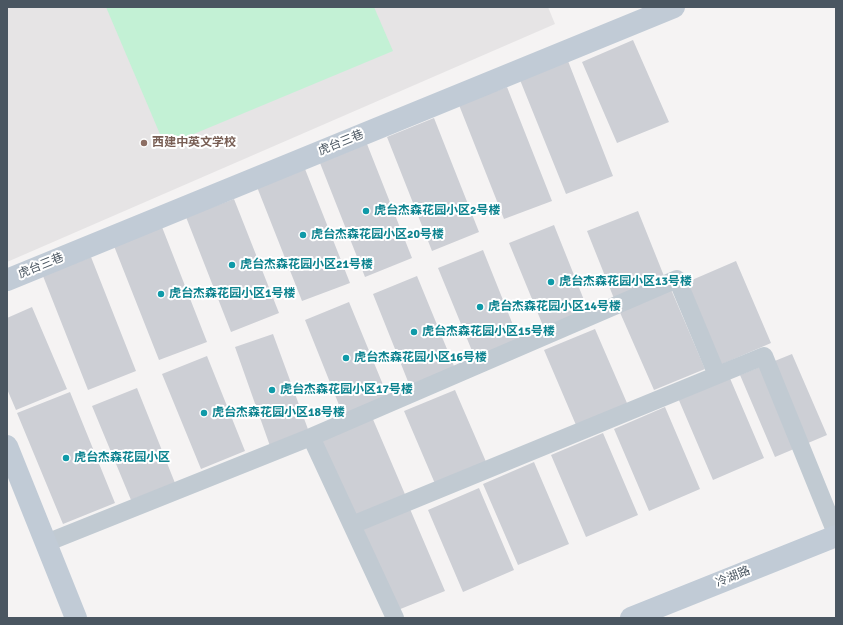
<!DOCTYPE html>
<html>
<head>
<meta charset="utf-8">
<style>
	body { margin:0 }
	#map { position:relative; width:843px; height:625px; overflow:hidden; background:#f5f3f3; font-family:Signika,sans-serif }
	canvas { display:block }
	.frame { position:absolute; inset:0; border:8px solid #4a5661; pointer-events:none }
</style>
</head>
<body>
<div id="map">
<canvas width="843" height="625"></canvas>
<div class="frame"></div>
</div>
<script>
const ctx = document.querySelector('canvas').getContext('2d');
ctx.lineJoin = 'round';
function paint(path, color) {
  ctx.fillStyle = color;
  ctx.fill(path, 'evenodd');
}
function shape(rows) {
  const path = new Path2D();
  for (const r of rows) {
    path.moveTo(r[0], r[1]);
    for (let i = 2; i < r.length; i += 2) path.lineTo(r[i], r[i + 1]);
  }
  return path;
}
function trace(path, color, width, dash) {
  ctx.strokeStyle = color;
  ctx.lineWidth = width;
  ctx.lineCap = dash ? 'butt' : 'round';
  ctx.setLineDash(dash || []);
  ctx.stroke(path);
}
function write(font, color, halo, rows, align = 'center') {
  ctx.font = font + ' Signika,"Noto Sans SC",sans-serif';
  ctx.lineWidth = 4;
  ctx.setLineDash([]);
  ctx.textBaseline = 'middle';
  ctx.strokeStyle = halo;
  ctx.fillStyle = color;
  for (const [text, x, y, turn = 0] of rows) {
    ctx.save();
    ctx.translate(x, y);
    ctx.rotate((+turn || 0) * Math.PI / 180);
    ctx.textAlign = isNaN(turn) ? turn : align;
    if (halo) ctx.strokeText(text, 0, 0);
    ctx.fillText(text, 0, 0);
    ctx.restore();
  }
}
paint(shape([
	[7,7,548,7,555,24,7,262]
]), '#e6e4e5');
paint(shape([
	[106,7,374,7,393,51,165,146]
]), '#c3f1d5');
paint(shape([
	[633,40,669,122,617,143,582,62],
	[568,61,613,176,566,194,520,80],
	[507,87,552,201,504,219,459,105],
	[434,118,479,232,432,251,387,137],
	[367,144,412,258,365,277,320,163],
	[305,169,350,283,302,301,257,187],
	[234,199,279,313,231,332,186,217],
	[638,211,668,286,617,306,587,231],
	[554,225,592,320,548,338,509,243],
	[162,227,207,342,159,360,114,246],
	[483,250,521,345,477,363,438,268],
	[91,257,136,371,88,390,43,276],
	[736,261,771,343,720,365,685,283],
	[417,276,456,371,411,389,373,294],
	[670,287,705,369,654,390,618,308],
	[349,302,388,397,343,415,305,320],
	[32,307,67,389,16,410,7,389,7,318],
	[595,329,630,410,579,432,544,350],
	[273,334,309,432,270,446,235,347],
	[792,354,827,435,775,457,740,375],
	[207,356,245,451,201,469,162,374],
	[729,376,764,458,713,480,678,398],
	[137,388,175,483,131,500,92,406],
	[455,390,490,471,439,493,404,411],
	[70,392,115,503,63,524,17,413],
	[665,407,700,489,649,511,614,429],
	[372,417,407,499,355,521,320,439],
	[603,433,638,515,586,537,551,455],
	[534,462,569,544,518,565,483,484],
	[479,488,514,570,463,592,428,510],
	[410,509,445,591,393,612,358,530]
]), '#cdcfd5');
trace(shape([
	[311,437,677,279,717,375],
	[352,525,764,356,836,533],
	[46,543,311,437,395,618]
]), '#c1cad2', 18);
trace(shape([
	[7,280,674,7],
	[7,446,76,618],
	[631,618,836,536]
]), '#c1cbd6', 22);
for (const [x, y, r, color] of [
	[144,143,4,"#8d6e63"],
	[366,211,4,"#0f9aa8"],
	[303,235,4,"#0f9aa8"],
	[232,265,4,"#0f9aa8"],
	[551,282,4,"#0f9aa8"],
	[161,294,4,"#0f9aa8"],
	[480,307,4,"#0f9aa8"],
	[414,332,4,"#0f9aa8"],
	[346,358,4,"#0f9aa8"],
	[272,390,4,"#0f9aa8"],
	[204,413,4,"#0f9aa8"],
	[66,458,4,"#0f9aa8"]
]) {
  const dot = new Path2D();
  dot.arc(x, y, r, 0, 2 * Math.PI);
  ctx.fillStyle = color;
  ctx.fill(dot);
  trace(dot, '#fff', 1.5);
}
write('bold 12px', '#785e54', '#fff', [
	["西建中英文学校",152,143]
], 'left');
write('12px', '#4a5661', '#fff', [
	["虎台三巷",341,143,-22],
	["虎台三巷",41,266,-22],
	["冷湖路",733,577,-22]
]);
write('bold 12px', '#0d838f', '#fff', [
	["虎台杰森花园小区2号楼",374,211],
	["虎台杰森花园小区20号楼",311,235],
	["虎台杰森花园小区21号楼",240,265],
	["虎台杰森花园小区13号楼",559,282],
	["虎台杰森花园小区1号楼",169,294],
	["虎台杰森花园小区14号楼",488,307],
	["虎台杰森花园小区15号楼",422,332],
	["虎台杰森花园小区16号楼",354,358],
	["虎台杰森花园小区17号楼",280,390],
	["虎台杰森花园小区18号楼",212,413],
	["虎台杰森花园小区",74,458]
], 'left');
</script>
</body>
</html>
